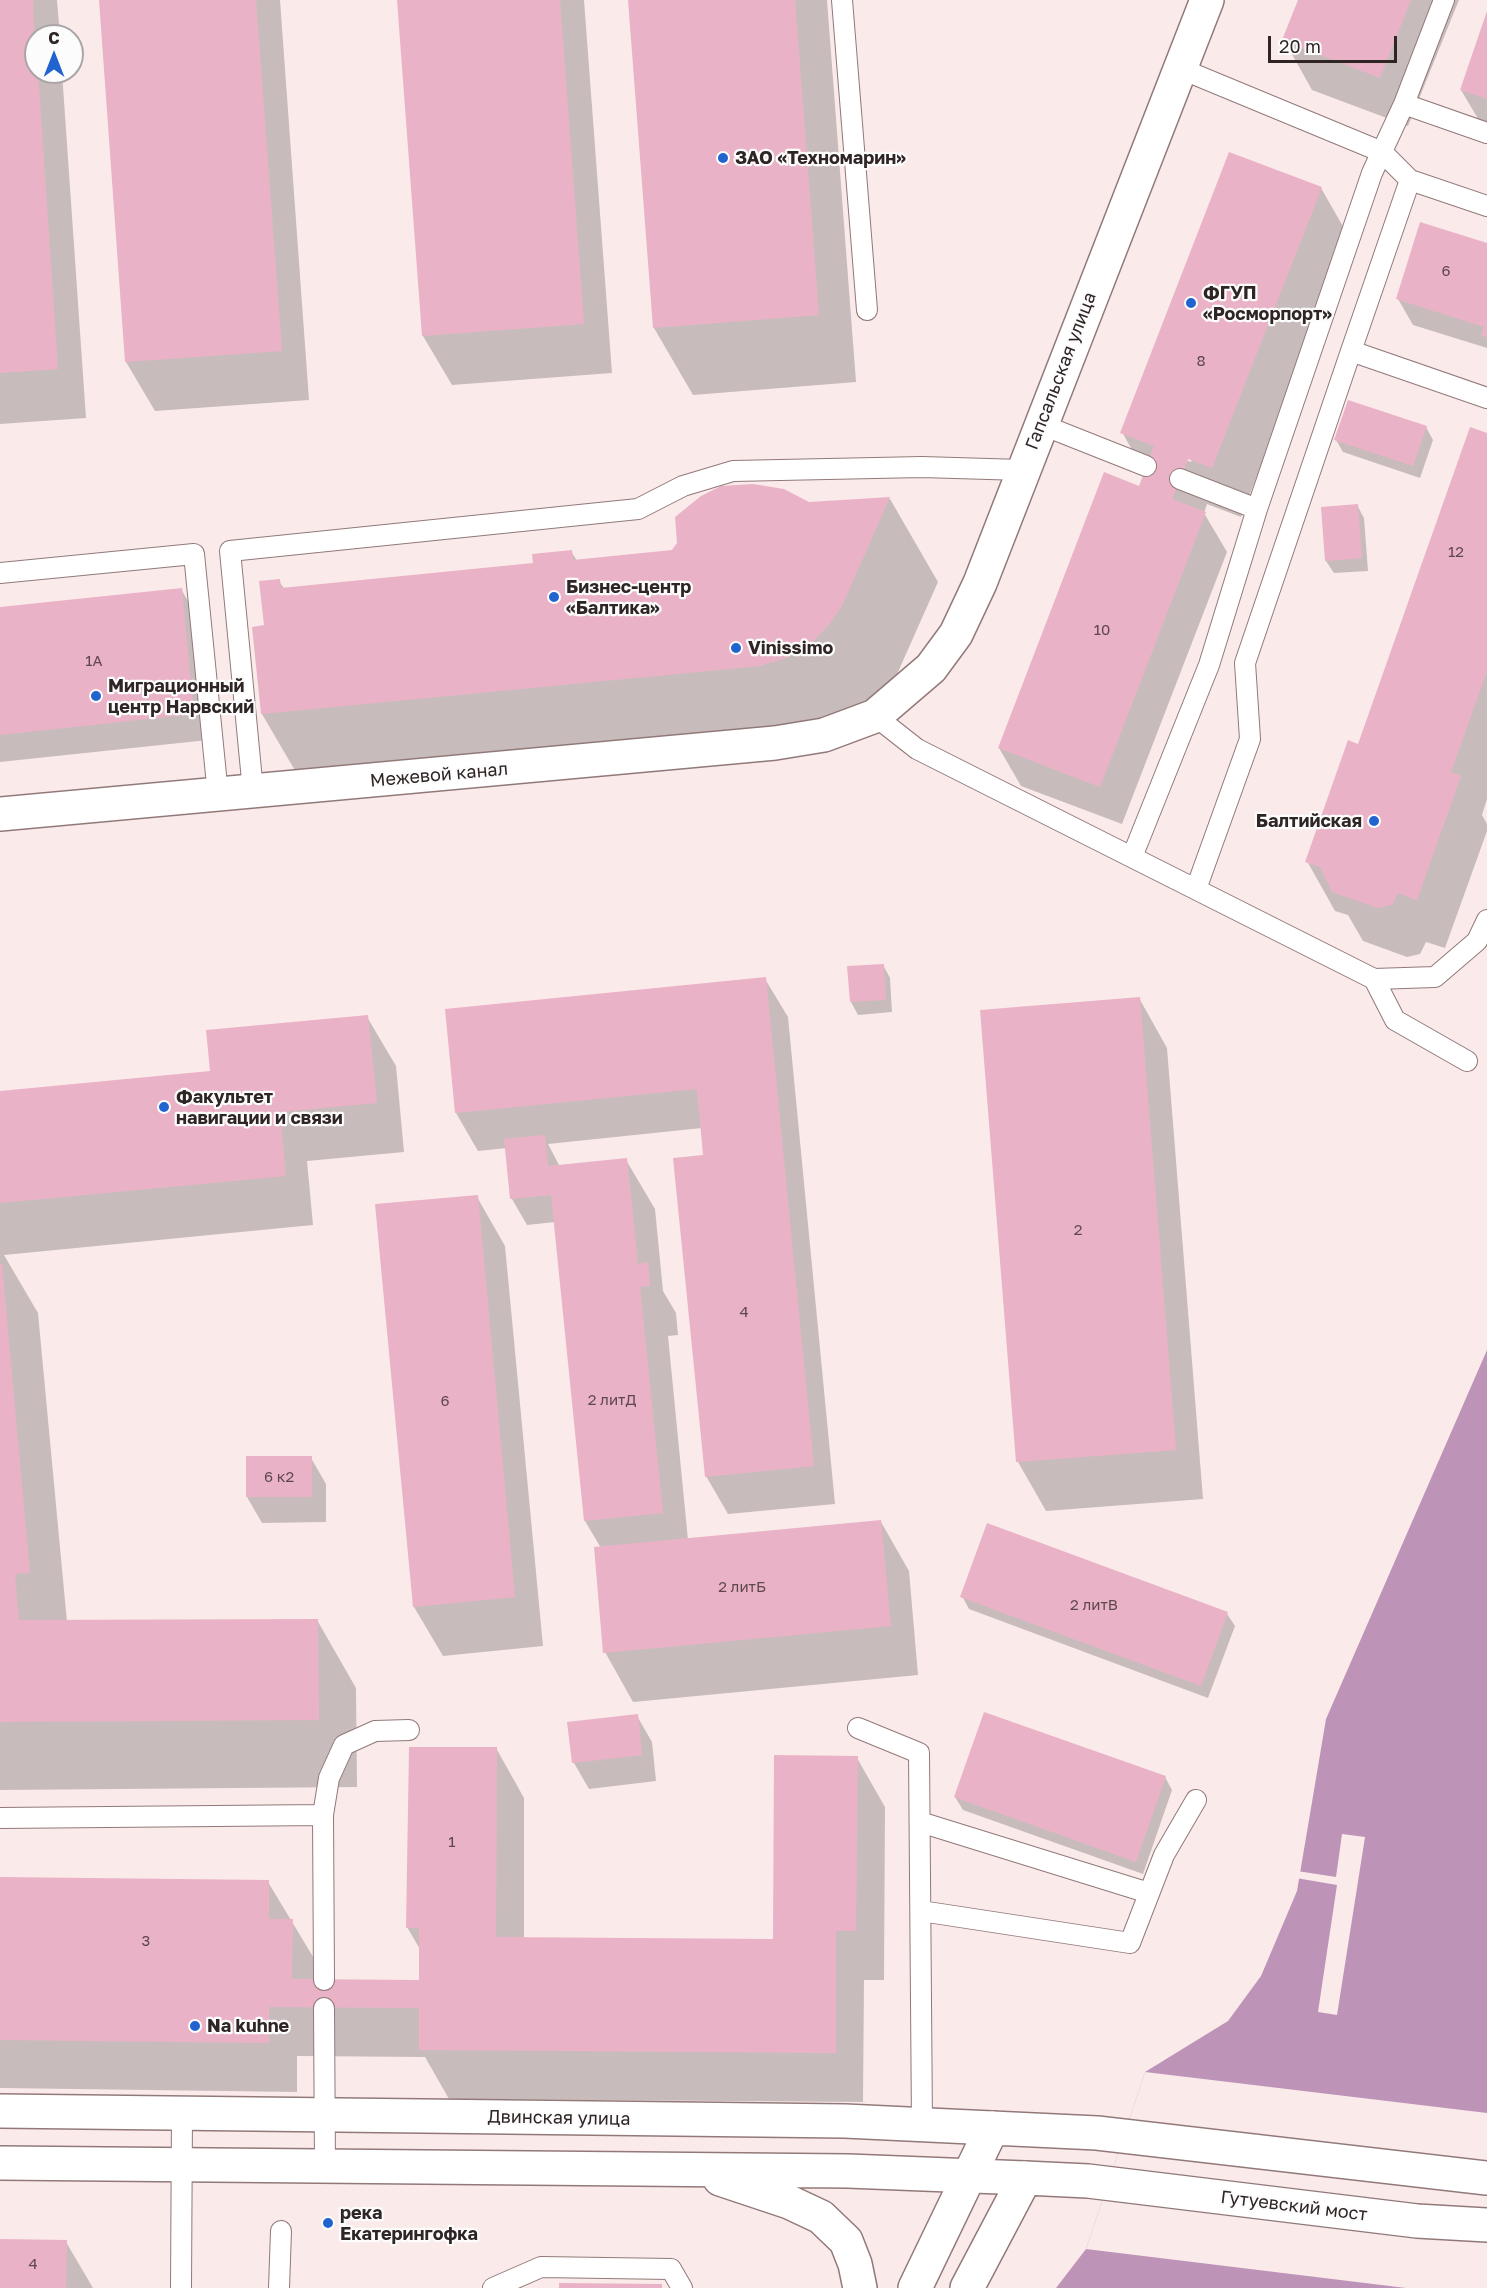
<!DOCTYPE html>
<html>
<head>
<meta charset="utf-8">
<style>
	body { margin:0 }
	#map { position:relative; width:1487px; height:2288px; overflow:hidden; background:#fbeaea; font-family:"Golos Text",sans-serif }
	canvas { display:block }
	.north { position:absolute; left:24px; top:24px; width:60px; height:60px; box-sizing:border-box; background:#fcfcfc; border:2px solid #aaa6a6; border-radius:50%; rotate:0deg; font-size:16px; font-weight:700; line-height:24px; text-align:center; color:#2f2525 }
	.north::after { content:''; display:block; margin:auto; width:21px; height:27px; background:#2164d0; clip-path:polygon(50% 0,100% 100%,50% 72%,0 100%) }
	.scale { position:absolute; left:1268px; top:36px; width:129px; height:27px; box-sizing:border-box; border:3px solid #2f2525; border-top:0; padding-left:8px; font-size:18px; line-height:21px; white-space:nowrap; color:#2f2525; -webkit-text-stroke:4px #fcfcfc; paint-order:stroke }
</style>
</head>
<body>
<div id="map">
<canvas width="1487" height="2288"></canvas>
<div class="north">С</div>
<div class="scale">20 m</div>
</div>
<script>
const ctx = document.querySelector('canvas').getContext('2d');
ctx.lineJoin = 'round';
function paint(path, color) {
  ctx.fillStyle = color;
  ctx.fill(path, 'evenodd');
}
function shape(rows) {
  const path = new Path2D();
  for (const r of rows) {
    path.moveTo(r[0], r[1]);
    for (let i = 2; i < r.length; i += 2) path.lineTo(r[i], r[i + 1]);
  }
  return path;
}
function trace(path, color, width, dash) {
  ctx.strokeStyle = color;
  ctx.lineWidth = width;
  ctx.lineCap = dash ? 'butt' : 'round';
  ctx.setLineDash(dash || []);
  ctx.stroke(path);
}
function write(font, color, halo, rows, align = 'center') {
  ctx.font = font + ' "Golos Text",sans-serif';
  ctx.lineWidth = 4.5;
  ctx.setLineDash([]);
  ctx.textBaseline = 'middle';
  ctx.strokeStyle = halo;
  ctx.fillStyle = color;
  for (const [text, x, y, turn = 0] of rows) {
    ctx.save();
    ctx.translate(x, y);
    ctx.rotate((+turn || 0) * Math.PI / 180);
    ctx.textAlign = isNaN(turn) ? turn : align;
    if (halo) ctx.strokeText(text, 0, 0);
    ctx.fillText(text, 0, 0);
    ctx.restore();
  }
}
paint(shape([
	[1487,1350,1487,2288,1056,2288,1086,2249,1145,2072,1228,2021,1261,1976,1297,1891,1326,1719]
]), '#bd94b8');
paint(shape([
	[1342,1834,1365,1837,1337,2015,1318,2012,1337,1885,1296,1878,1297,1871,1336,1877],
	[1145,2072,1487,2113,1487,2288,1406,2288,1086,2249]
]), '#fbeaea');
paint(shape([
	[0,0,57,0,60,36,36,36,36,72,62,72,86,418,0,424],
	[100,0,280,0,309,400,155,411,126,362],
	[398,0,584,0,612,373,452,385,423,336],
	[629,0,827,0,856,382,693,395,654,328],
	[1300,0,1459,0,1408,126,1312,90,1284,40],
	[1487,15,1487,134,1461,90],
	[1321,188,1349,237,1241,517,1207,504,1204,513,1227,552,1122,824,1021,786,999,748,1139,488,1145,473,1122,432],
	[1161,450,1192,459,1191,462],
	[1487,245,1487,348,1413,325,1398,299],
	[1426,427,1433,440,1420,478,1343,452,1336,440],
	[1487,435,1487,799,1482,815,1487,824,1487,831,1445,948,1426,942,1420,954,1407,957,1363,941,1348,915,1335,911,1307,861,1359,746],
	[890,499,938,582,890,690,860,726,311,798,262,714,266,626,279,581,285,590,535,565,571,551,577,561,672,551,809,503],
	[1357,505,1364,518,1368,571,1334,573,1326,561],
	[181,589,196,615,208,740,0,762,0,609],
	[883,965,890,978,892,1012,858,1015,851,1002],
	[765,979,788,1017,835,1504,728,1514,706,1476,705,1156,702,1128,548,1144,560,1167,626,1160,655,1209,663,1291,676,1313,678,1335,668,1336,688,1540,881,1522,909,1571,918,1675,633,1702,605,1652,601,1548,585,1521,555,1222,527,1225,512,1199,507,1148,478,1151,456,1113],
	[1139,998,1167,1048,1203,1499,1046,1511,1018,1462],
	[367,1017,396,1066,404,1152,307,1161,313,1225,4,1255,38,1313,67,1622,317,1620,356,1688,357,1787,0,1790,0,1092,211,1072],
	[477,1197,505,1246,543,1646,443,1656,414,1607,376,1206],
	[247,1458,311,1458,326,1484,326,1522,262,1523,247,1497],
	[988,1525,1227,1614,1235,1626,1208,1698,969,1609,962,1596],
	[637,1716,652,1742,656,1781,589,1789,574,1763,569,1724],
	[496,1748,524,1798,524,1939,775,1941,857,1758,885,1807,884,1980,864,1980,863,2102,449,2099,425,2057,297,2056,297,2092,0,2088,0,1879,268,1882,321,1970,321,1981,420,1982,421,1951,407,1927],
	[1165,1777,1172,1790,1143,1874,963,1810,955,1797],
	[0,2240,66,2242,93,2288,0,2288]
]), '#0003');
paint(shape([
	[0,0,33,0,36,72,38,72,58,369,0,373],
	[99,0,256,0,282,351,125,362],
	[397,0,560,0,584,324,422,336],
	[628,0,795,0,819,315,653,328],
	[1298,0,1411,0,1380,78,1282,40],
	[1487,11,1487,99,1460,90],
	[1229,152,1322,187,1212,468,1188,459,1172,499,1206,512,1100,787,998,748,1104,472,1139,486,1154,446,1120,433],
	[1420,222,1487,243,1487,337,1481,336,1484,327,1396,299],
	[1348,400,1427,426,1413,466,1334,440],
	[1470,427,1487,433,1487,671,1451,772,1461,776,1417,900,1398,893,1392,905,1378,908,1332,892,1320,867,1305,862,1348,740,1358,744],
	[753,484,784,489,809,502,890,497,842,606,829,625,812,642,789,657,760,666,261,714,252,627,264,625,259,581,280,579,281,588,533,563,532,554,572,550,573,560,672,550,677,543,675,517,701,496,721,486],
	[1358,504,1362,558,1325,561,1321,507],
	[182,588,194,714,0,735,0,607],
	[884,964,886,1000,850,1002,847,966],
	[766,977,814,1466,705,1477,673,1158,703,1155,697,1089,455,1113,445,1009],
	[1140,997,1176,1450,1016,1462,980,1010],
	[368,1015,377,1103,280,1112,286,1176,0,1203,0,1091,210,1071,206,1030],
	[545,1135,548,1166,627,1158,638,1264,648,1262,650,1286,640,1287,663,1513,584,1521,551,1195,510,1199,504,1139],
	[478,1195,515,1597,413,1607,375,1204],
	[0,1264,2,1264,30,1573,15,1574,19,1620,318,1619,319,1720,0,1722],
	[246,1456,312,1456,312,1497,246,1497],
	[881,1520,891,1626,603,1653,594,1547],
	[987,1523,1228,1612,1201,1686,960,1597],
	[984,1712,1166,1776,1136,1862,954,1797],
	[638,1714,642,1755,572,1763,567,1722],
	[409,1747,497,1747,496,1937,773,1939,774,1755,858,1756,856,1931,836,1931,836,2053,419,2050,419,2008,269,2007,269,2043,0,2040,0,1877,269,1880,269,1919,293,1919,292,1979,419,1980,419,1928,406,1928],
	[0,2239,67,2240,66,2288,0,2288],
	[559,2283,662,2284,662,2288,559,2288]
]), '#eab2c7');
const lane = shape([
	[842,0,867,310],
	[1179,68,1382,152,1410,180,1487,206],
	[1404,104,1487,133],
	[1410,180,1351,351,1487,398],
	[1040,424,1146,466],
	[1180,479,1257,509],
	[0,573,194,554,218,795],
	[875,716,917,749,1374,979,1435,977,1477,941,1487,920],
	[253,791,230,551,638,509,683,486,733,471,922,467,1022,470],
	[1132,857,1209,665,1257,509,1372,173,1404,104,1444,0],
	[1196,889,1250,739,1245,663,1351,351],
	[1374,979,1395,1020,1467,1061],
	[858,1728,919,1753,922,2125],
	[0,1818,323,1815],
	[920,1822,1149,1893],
	[921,1911,1130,1943,1164,1855,1196,1800],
	[324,1980,323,1815,329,1778,344,1745,375,1731,409,1730],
	[324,2008,325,2166],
	[181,2288,182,2113],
	[279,2288,281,2231],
	[493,2288,541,2267,671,2269,682,2288]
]);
const secondary = shape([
	[0,814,775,743,824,735,875,716,931,668,956,634,980,583,1207,0],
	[0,2111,845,2121,992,2128],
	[0,2163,848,2171,1025,2178],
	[720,2179,789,2202,821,2217,846,2241,855,2264,860,2288]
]);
const primary = shape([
	[915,2288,992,2128,1097,2133,1487,2178],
	[967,2288,1025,2178,1088,2181,1417,2221,1487,2225]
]);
trace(lane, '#927979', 22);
trace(secondary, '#927979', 36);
trace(primary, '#927979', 36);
trace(lane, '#fff', 20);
trace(secondary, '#fff', 33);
trace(primary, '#fff', 33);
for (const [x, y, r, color] of [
	[723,158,6,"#2164d0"],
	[1191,303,6,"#2164d0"],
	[554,597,6,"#2164d0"],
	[736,648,6,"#2164d0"],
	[96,696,6,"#2164d0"],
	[1374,821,6,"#2164d0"],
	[164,1107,6,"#2164d0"],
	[195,2026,6,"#2164d0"],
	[328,2223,6,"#2164d0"]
]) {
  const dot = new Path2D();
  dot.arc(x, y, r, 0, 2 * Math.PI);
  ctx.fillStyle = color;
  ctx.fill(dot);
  trace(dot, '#fcfcfc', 2);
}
write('15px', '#5e484e', null, [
	["6",1446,271],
	["8",1201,361],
	["12",1456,552],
	["10",1102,630],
	["1А",94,661],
	["2",1078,1230],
	["4",744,1312],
	["2 литД",612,1400],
	["6",445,1401],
	["6 к2",279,1477],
	["2 литБ",742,1587],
	["2 литВ",1094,1605],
	["1",452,1842],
	["3",146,1941],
	["4",33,2264]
]);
write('bold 18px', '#2f2525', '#fcfcfc', [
	["ЗАО «Техномарин»",735,158],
	["ФГУП",1203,293],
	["«Росморпорт»",1203,314],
	["Бизнес-центр",566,587],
	["«Балтика»",566,608],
	["Vinissimo",748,648],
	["Миграционный",108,686],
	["центр Нарвский",108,707],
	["Балтийская",1362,821,"right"],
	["Факультет",176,1097],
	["навигации и связи",176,1118],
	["Na kuhne",207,2026],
	["река",340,2213],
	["Екатерингофка",340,2234]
], 'left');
write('18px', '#2f2525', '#fcfcfc', [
	["Гапсальская улица",1061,371,-69],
	["Межевой канал",439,775,-5],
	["Двинская улица",559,2118,1],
	["Гутуевский мост",1294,2206,7]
]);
</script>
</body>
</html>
